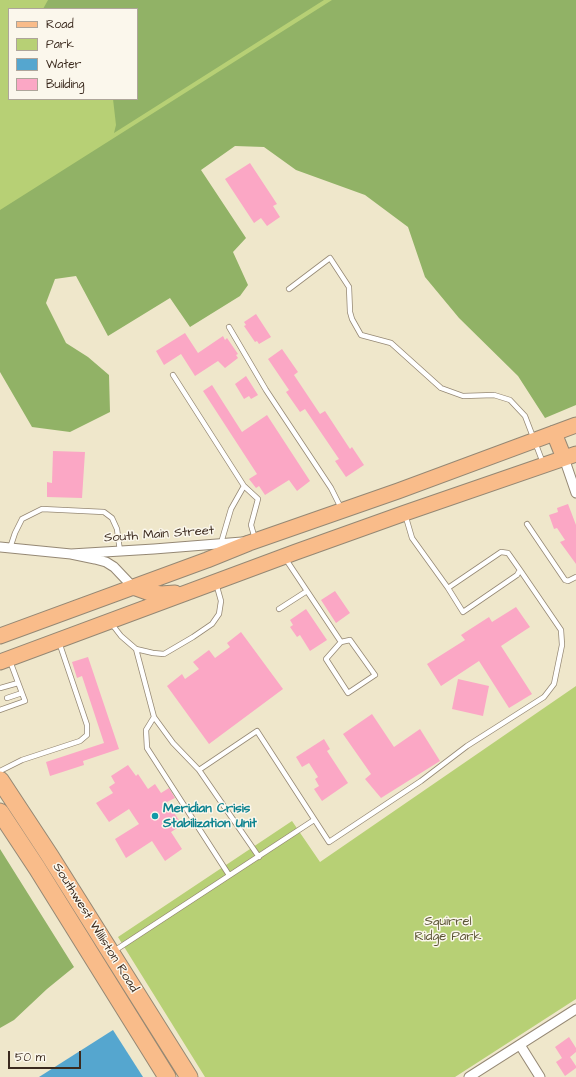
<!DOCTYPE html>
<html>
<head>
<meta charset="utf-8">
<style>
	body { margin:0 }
	#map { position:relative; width:576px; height:1077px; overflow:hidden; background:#efe7cb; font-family:"Architects Daughter",sans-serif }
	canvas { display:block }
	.legend { position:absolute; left:8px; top:8px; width:130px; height:92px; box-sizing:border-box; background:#fbf7ec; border:1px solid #aea59a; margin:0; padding:5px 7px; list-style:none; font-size:12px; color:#3b2a1e }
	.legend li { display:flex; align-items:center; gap:8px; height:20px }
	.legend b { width:20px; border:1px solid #aea59a }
	.scale { position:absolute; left:8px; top:1051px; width:73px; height:18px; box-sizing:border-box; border:2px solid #3b2a1e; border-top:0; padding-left:5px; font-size:12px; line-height:14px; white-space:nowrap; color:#3b2a1e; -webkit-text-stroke:3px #fbf7ec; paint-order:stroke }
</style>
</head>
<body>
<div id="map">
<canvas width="576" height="1077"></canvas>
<ul class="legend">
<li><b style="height:5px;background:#f9bc8a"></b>Road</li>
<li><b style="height:11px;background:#b7d075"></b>Park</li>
<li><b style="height:11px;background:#55a6cf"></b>Water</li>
<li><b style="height:11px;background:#fba7c5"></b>Building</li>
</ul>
<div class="scale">50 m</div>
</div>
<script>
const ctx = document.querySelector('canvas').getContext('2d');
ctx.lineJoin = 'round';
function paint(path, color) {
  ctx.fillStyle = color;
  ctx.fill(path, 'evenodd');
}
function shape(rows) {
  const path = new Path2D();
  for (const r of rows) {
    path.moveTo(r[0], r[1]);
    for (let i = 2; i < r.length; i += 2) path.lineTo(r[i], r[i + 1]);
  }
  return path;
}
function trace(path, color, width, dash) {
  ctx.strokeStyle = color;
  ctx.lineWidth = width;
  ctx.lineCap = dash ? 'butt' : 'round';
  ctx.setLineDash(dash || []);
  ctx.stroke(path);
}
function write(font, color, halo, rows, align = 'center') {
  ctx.font = font + ' "Architects Daughter",sans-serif';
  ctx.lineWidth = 3;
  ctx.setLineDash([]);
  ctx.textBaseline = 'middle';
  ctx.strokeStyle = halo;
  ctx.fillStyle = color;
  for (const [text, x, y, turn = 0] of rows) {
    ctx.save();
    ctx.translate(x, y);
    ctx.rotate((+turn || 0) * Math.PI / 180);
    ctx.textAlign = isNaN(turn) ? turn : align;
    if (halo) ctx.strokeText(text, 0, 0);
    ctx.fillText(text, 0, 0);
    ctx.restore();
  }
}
paint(shape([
	[0,0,371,0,0,245],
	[9,9,137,9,137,99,9,99],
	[576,686,576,999,455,1077,205,1077,118,937,292,821,320,862]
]), '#b7d075');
paint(shape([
	[48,0,324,0,114,133,116,125,113,99,137,99,137,9,43,9],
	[332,0,576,0,576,405,545,418,518,376,459,318,425,277,408,227,365,195,296,170,264,147,235,146,201,170,246,238,233,252,248,285,240,296,190,327,170,298,108,336,76,276,55,279,46,303,66,343,88,357,109,375,110,412,70,432,32,427,0,372,0,210],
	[0,849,74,967,47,989,14,1020,0,1028]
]), '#91b266');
paint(shape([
	[113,1030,143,1077,39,1077]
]), '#55a6cf');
paint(shape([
	[250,163,277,204,273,206,280,217,267,226,261,218,254,223,225,179],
	[256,314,271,337,259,344,257,341,255,342,244,326,246,325,244,322],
	[185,333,198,353,223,336,225,340,227,338,238,354,236,355,238,358,225,368,218,361,195,376,181,354,164,365,156,351],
	[282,349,298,372,294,375,320,414,325,411,350,449,352,447,364,465,346,477,335,461,339,459,305,409,300,412,286,392,289,390,268,359],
	[246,376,258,395,251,399,249,396,244,399,235,384],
	[212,385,242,432,267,415,310,481,297,491,289,480,265,495,259,486,256,488,249,479,257,474,203,391],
	[53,451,85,452,82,498,47,497,47,482,52,483],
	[568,504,576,525,576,564,560,542,565,540,557,528,554,529,549,515,558,512,557,508],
	[335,591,350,613,336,623,321,600],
	[516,607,530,627,501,646,532,694,509,708,479,661,441,686,427,664,465,640,461,635,489,617,492,622],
	[306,609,327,640,310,651,300,635,297,637,290,627,293,625,290,620],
	[241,632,283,689,209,744,167,686,182,674,185,679,199,669,193,662,209,650,215,658,230,647,227,643],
	[88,657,119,749,83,761,84,765,50,776,46,762,104,743,82,676,77,678,72,662],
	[458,679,489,686,483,716,452,709],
	[372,714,394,747,420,729,440,761,381,798,365,779,371,774,343,734],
	[324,739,330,749,327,751,348,783,322,801,314,789,319,786,315,779,318,777,309,763,302,767,296,757],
	[128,765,136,776,138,774,148,789,155,784,161,793,169,788,175,798,167,802,182,825,171,832,182,849,165,861,152,841,126,858,115,839,139,824,129,809,109,822,96,803,113,793,109,787,115,783,111,776],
	[569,1037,576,1048,576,1052,570,1057,576,1066,576,1068,565,1076,556,1062,562,1058,555,1047]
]), '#fba7c5');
const lane = shape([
	[289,289,330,258,349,287,350,312,352,319,361,335,391,343,441,388,463,396,494,395,510,400,525,416,543,463],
	[229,327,266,390,331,488,341,508],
	[173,375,244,486,258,499,251,525,255,539],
	[405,514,412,538,448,588,501,552,508,553,520,570,517,575,463,612,448,588],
	[527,524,565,580,568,581,576,577],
	[221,543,231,509,244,486],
	[10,548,15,533,22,519,42,509,104,512,112,518,117,529,120,551],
	[285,558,341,642,350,640,375,675,348,693,326,659,341,642],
	[279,609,307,591],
	[111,623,121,636,136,649,154,717,146,730,147,748,229,875],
	[136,649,153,653,164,654,193,637,212,624,219,614,221,601,216,583],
	[0,688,18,683],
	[7,698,22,693],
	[0,710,25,701,10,661],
	[154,717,173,743,199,770],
	[0,771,22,760,80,741,87,735,87,725,59,642],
	[259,857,199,770,257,731,329,842,421,781,467,746,544,697,554,684,562,645,561,630,520,570],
	[114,951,314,820]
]);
const street = shape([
	[564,458,576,493],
	[0,547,71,554,95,559,106,562,114,567,133,587],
	[71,554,154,549,242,542],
	[520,1045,540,1077],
	[469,1077,576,1009]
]);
const primary = shape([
	[554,433,564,458],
	[133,587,147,592,161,594,175,593],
	[0,636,207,560,249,543,398,491,576,425],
	[0,662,296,552,405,513,576,454]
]);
const highway = shape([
	[0,780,50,856,189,1077],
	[0,812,37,868,167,1077]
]);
trace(lane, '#958874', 6);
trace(street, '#958874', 11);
trace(primary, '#958874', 17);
trace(highway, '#958874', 19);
trace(lane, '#fff', 4.5);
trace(street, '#fff', 9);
trace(primary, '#f9bc8a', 15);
trace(highway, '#f9bc8a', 17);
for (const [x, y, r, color] of [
	[155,816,4,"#0f9aa8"]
]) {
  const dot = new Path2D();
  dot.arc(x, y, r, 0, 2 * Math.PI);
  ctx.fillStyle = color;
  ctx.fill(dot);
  trace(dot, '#fbf7ec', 1.5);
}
write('13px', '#3b2a1e', '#fbf7ec', [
	["South Main Street",159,535,-4],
	["Southwest Williston Road",95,928,58]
]);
write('bold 13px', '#0d838f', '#fbf7ec', [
	["Meridian Crisis",163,809],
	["Stabilization Unit",163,824]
], 'left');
write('13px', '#5a5434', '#fbf7ec', [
	["Squirrel",448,922],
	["Ridge Park",448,937]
]);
</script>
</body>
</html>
